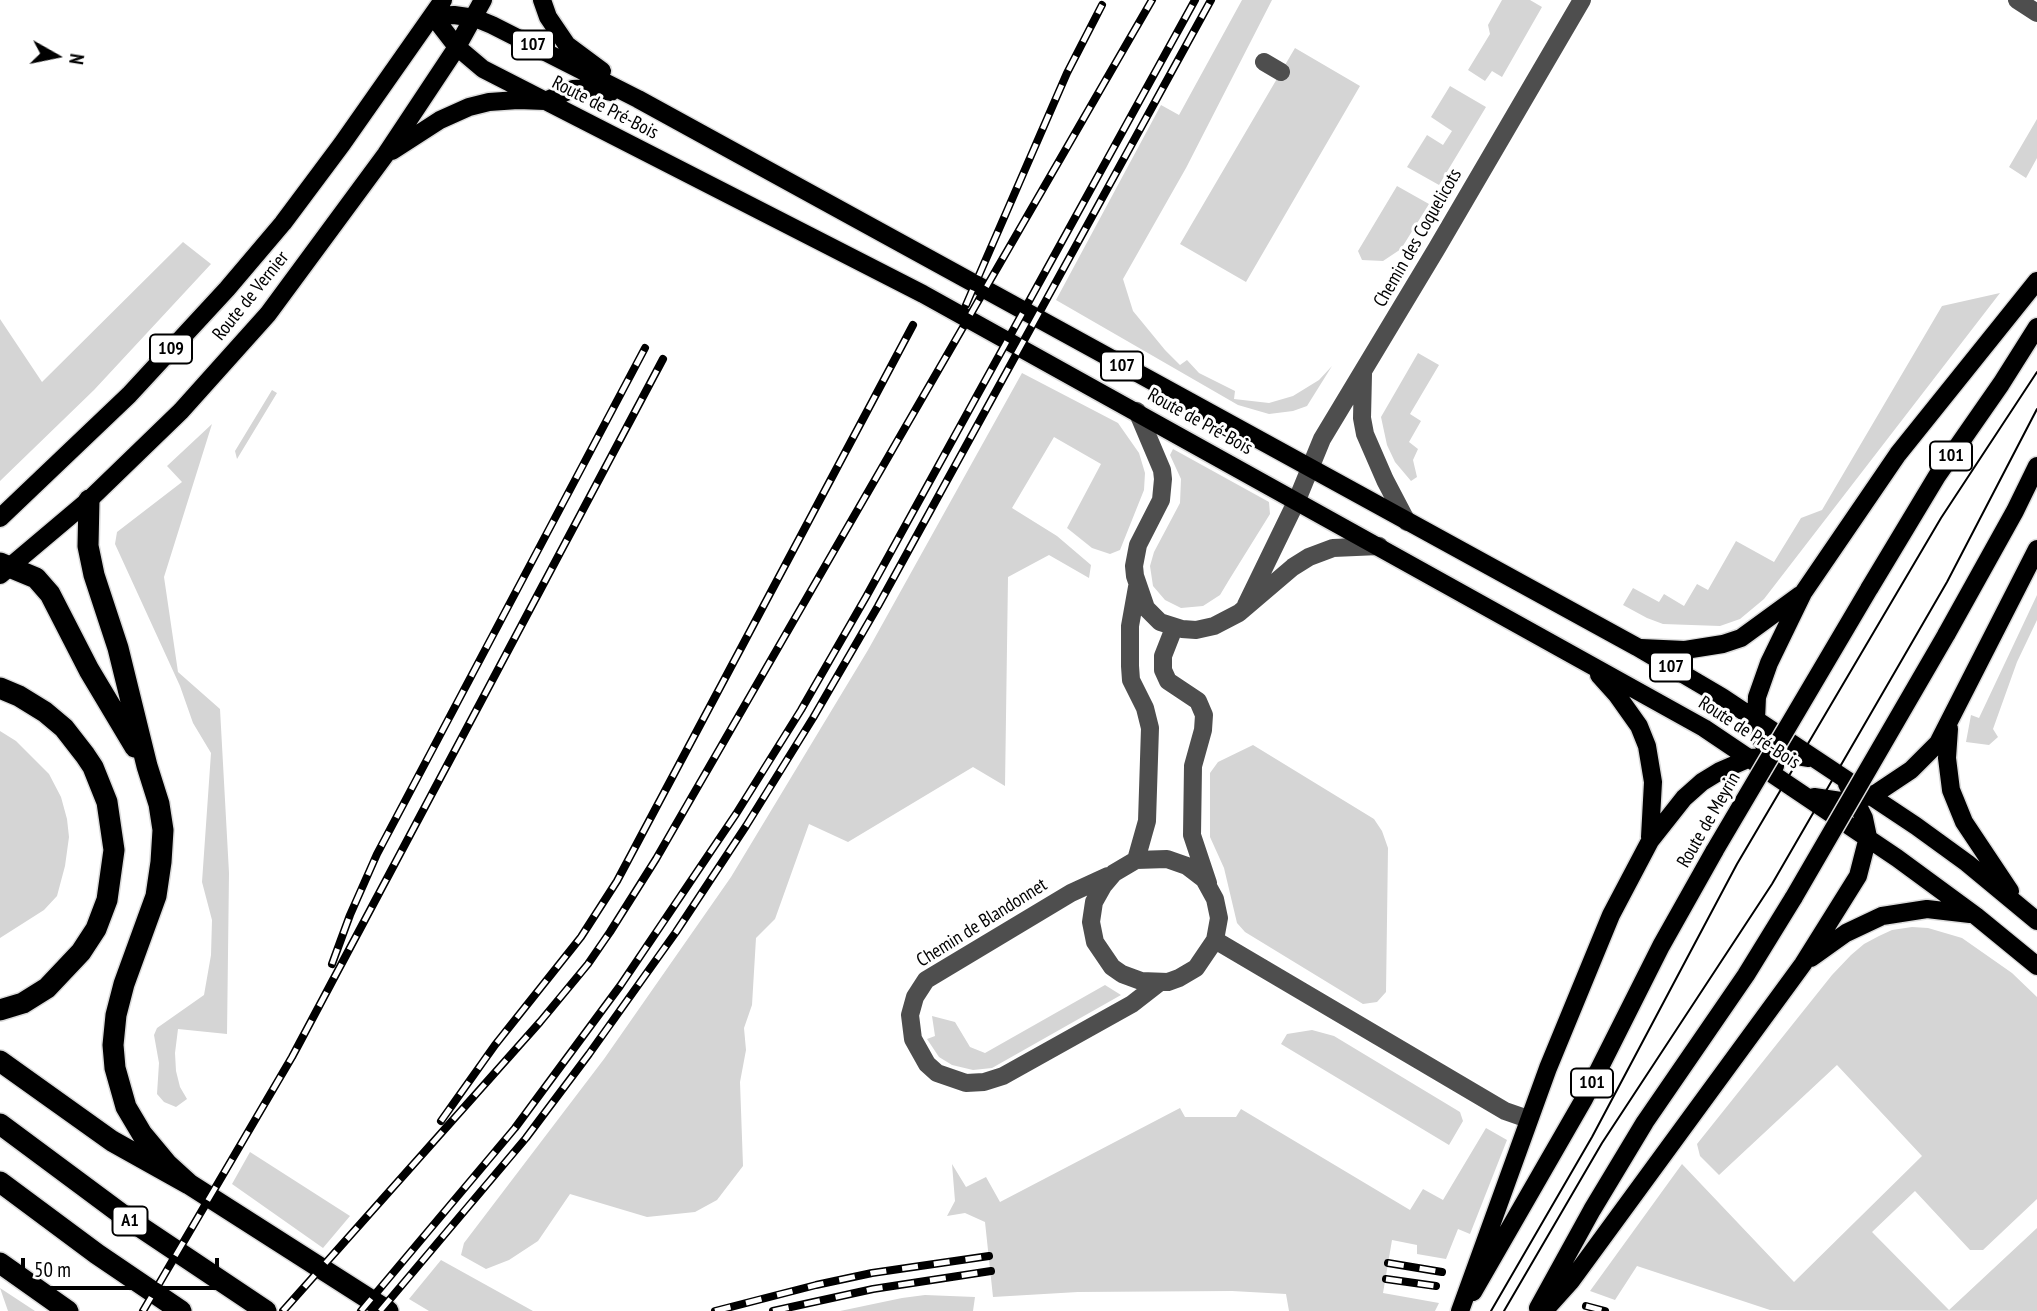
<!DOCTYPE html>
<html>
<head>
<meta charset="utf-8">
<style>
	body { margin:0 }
	#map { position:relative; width:2037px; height:1311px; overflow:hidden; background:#fff; font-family:"PT Sans Narrow",sans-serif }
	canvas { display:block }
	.north { position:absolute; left:21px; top:21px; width:70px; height:70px; -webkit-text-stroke:5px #fff; paint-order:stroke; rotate:99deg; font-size:19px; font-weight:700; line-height:28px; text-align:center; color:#000 }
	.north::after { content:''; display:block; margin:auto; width:24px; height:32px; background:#000; clip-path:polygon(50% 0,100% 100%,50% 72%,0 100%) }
	.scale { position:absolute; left:21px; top:1258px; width:198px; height:32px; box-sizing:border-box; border:4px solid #000; border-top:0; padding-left:9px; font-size:21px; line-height:24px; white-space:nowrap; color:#000; -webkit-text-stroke:5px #fff; paint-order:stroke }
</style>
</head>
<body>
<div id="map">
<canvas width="2037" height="1311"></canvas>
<div class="north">N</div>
<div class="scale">50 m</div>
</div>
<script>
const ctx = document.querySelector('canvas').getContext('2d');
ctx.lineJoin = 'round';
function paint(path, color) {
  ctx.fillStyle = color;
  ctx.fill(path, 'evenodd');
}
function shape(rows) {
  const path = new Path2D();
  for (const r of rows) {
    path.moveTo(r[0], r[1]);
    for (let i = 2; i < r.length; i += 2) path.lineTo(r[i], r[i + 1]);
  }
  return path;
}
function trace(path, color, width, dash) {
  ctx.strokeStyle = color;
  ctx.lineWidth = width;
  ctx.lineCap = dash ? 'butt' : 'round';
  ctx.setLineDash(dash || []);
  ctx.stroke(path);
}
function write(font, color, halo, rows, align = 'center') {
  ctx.font = font + ' "PT Sans Narrow",sans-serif';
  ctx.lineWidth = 6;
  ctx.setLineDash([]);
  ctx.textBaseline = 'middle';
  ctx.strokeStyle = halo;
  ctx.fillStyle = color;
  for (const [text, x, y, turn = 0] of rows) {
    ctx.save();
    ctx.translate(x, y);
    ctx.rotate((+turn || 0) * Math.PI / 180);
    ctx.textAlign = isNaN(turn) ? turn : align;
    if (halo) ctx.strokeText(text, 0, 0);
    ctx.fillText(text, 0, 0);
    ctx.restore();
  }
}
paint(shape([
	[1242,0,1272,0,1186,168,1123,279,1133,311,1165,350,1180,365,1187,360,1199,373,1235,391,1234,399,1269,403,1293,396,1319,380,1332,366,1307,406,1293,411,1269,414,1238,405,1056,300,1161,105,1179,115],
	[1502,0,1530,0,1542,7,1502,77,1492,71,1485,81,1468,70,1490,34,1488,25],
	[1295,48,1360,86,1246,282,1180,244],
	[1450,86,1486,107,1439,185,1407,167,1427,135,1443,145,1452,131,1431,117],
	[2037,119,2037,158,2026,178,2009,167],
	[1397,186,1429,204,1401,249,1383,261,1362,260,1358,251],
	[183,242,211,264,94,390,0,481,0,319,42,382],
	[2000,293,1764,599,1740,619,1720,626,1663,624,1647,618,1623,605,1633,588,1659,602,1664,594,1684,606,1697,584,1708,590,1736,541,1774,562,1801,518,1822,510,1942,306],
	[1418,353,1439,365,1410,414,1421,421,1409,442,1418,449,1413,460,1417,477,1411,481,1395,462,1387,445,1381,417],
	[1022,373,1118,423,1139,453,1145,473,1144,490,1120,550,1110,554,1092,548,1067,528,1101,464,1054,437,1012,508,1057,536,1091,565,1089,578,1049,555,1008,577,1005,786,973,767,848,842,809,824,775,919,756,938,752,1005,744,1028,746,1050,740,1082,743,1166,717,1200,695,1212,647,1217,570,1194,538,1241,509,1260,486,1269,461,1255,464,1243,604,1059,731,877,868,650],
	[272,390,277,393,237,459,235,451],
	[212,424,164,577,178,672,220,709,229,873,227,1034,178,1029,175,1053,176,1071,180,1087,187,1099,176,1107,164,1102,157,1094,159,1063,154,1035,157,1028,204,995,211,955,212,920,202,882,211,753,193,723,180,686,115,544,117,532,182,482,167,466],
	[1173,449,1269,502,1270,514,1229,580,1220,595,1203,606,1181,608,1165,600,1153,586,1150,566,1154,552,1180,503,1181,479,1170,455],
	[2037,595,2037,620,2017,662,1993,729,1998,737,1989,745,1966,742,1971,715,1979,718],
	[0,731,16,741,49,774,61,797,67,819,69,837,65,866,57,896,44,910,0,938],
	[1253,745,1374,819,1382,831,1388,848,1386,992,1377,1002,1363,1004,1245,932,1237,923,1224,868,1210,837,1210,773,1218,762],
	[1912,927,1928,928,1962,938,2012,973,2037,997,2037,1199,1983,1250,1970,1250,1915,1191,1872,1232,1949,1310,2037,1228,2037,1311,1770,1310,1637,1266,1615,1300,1590,1291,1682,1164,1794,1282,1922,1156,1837,1065,1719,1175,1700,1156,1697,1144,1832,975,1851,955,1864,944,1879,936,1892,930],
	[1105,985,1121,995,992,1068,973,1070,952,1065,939,1057,927,1039,935,1036,932,1016,955,1022,970,1047,985,1053],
	[1312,1030,1334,1036,1460,1112,1463,1121,1449,1145,1281,1044,1287,1034],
	[1180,1108,1185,1117,1236,1117,1241,1109,1410,1210,1423,1189,1443,1200,1486,1128,1507,1140,1470,1234,1458,1229,1446,1259,1417,1254,1417,1245,1392,1240,1383,1293,1439,1303,1435,1311,1289,1311,1286,1294,1232,1291,1078,1292,993,1297,985,1222,965,1213,947,1216,955,1201,952,1164,966,1187,986,1177,1000,1202],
	[250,1152,350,1216,323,1248,232,1184],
	[441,1260,533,1311,429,1311,409,1299],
	[0,1288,35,1311,8,1311],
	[925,1295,975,1297,973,1311,840,1311,902,1298]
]), '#d5d5d5');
const major = shape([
	[542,0,548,17,567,45,602,71],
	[433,16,457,47,483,69,923,294,1704,728,1897,858,1976,916,2037,966],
	[433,16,454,15,475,18,492,25,638,99,1637,647,1722,697,1916,826,1967,863,2037,921],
	[392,151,440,120,469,107,489,102,518,100,545,101,573,89,591,88,611,92],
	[0,518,129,395,227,289,283,223,342,144,443,0],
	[0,575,89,500,181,411,268,314,386,154,457,47,483,0],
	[1869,589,1937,476,2001,384,2037,327],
	[1946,635,2015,511,2037,466],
	[1641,648,1685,650,1723,644,1741,638,1800,595],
	[1599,675,1617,695,1639,726,1647,746,1653,782,1650,837],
	[1949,729,1947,758,1951,790,1964,822,2010,891],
	[1775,766,1761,739,1756,720,1757,697,1769,663,1803,593,1898,454,2037,281],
	[1814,797,1841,801,1872,796,1911,770,1938,743,2037,549],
	[1811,958,1846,933,1882,916,1927,909,1970,914],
	[1473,1292,1584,1099,1661,946,1715,850],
	[1538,1308,1592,1210,1645,1122,1746,975,1794,897],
	[1460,1311,1548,1068,1611,915,1650,841,1684,798,1702,782,1720,771,1750,758,1791,755,1809,758],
	[1544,1311,1571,1281,1803,964,1858,876,1868,837,1864,818,1847,784]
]);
const highway = shape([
	[89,500,88,546,94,575,118,648,147,766,159,804,163,830,161,862,156,896,124,984,116,1015,113,1045,115,1068,126,1107,142,1134,167,1164,189,1184],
	[0,563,36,578,50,594,89,670,135,747],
	[0,688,19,696,45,712,64,728,85,755,93,767,107,802,114,850,107,900,96,929,81,952,47,988,23,1003,0,1010],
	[0,1061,112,1141,189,1184,388,1311],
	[0,1124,124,1216,266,1311],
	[0,1182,97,1254,181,1311],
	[0,1263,68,1311]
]);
trace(major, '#dbdbdb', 21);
trace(highway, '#dbdbdb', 24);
trace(shape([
	[2017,0,2037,13],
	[1264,62,1281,72],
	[1363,374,1362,418,1365,434,1385,480,1407,522],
	[1137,411,1162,470,1163,479,1161,500,1138,545,1134,566,1135,576,1146,608,1160,622,1182,629,1196,630,1214,626,1239,613,1293,567,1309,557,1333,548,1379,546],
	[1246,605,1297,500,1322,439,1437,248,1582,0],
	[1174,628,1163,656,1163,670,1168,681,1198,701,1204,715,1203,730,1193,766,1192,835,1208,883],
	[1136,860,1167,859,1187,866,1204,879,1215,899,1219,918,1215,940,1196,968,1179,978,1168,982,1141,981,1122,974,1112,967,1095,942,1091,922,1094,902,1103,886,1114,873,1136,860,1147,821,1150,728,1145,708,1131,680,1130,666,1130,626,1137,587],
	[1108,876,1071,893,926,980,915,997,910,1015,913,1039,927,1064,937,1073,966,1083,984,1082,1003,1076,1132,1004,1159,983],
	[1215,940,1505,1111,1528,1119]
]), '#4e4e4e', 18);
trace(major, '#000', 18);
trace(highway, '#000', 21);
trace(shape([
	[1491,1311,1592,1137,1737,864,1941,518,2037,372],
	[1504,1311,1602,1143,1772,884,1947,582,2037,409]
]), '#000', 2);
const rail = shape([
	[966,305,1067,73,1102,5],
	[332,964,350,915,377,854,645,348],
	[441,1121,495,1045,581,937,617,881,913,325],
	[1388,1263,1442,1272],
	[1386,1279,1436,1286],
	[1586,1306,1605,1311],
	[143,1311,292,1057,663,359],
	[283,1311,540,1022,588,964,610,932,656,859,1152,0],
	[361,1311,515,1128,620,986,736,814,801,710,866,597,1195,0],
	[380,1311,526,1138,589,1054,676,932,746,826,813,718,878,606,1211,0],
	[715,1311,816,1285,872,1273,989,1256],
	[773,1311,873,1289,991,1271]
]);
trace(rail, '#000', 8);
trace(rail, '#fff', 5, [16]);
const majorBridge = shape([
	[1715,850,1869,589],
	[1794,897,1946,635]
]);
trace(majorBridge, '#dbdbdb', 21, []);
trace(majorBridge, '#000', 18);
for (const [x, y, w] of [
	[533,45,42],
	[171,349,42],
	[1122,366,42],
	[1951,456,42],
	[1671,667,42],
	[1592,1083,42],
	[130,1221,35]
]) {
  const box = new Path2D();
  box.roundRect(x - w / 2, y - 14.5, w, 29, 5);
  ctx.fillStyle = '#fff';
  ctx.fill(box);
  trace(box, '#000', 2);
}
write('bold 18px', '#000', null, [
	["107",533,45],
	["109",171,349],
	["107",1122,366],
	["101",1951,456],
	["107",1671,667],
	["101",1592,1083],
	["A1",130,1221]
]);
write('19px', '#000', '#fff', [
	["Route de Pré-Bois",605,108,27],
	["Chemin des Coquelicots",1418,238,-60],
	["Route de Vernier",251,296,-51],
	["Route de Pré-Bois",1200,422,29],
	["Route de Pré-Bois",1749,733,33],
	["Route de Meyrin",1709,820,-60],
	["Chemin de Blandonnet",982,923,-32]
]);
</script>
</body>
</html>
